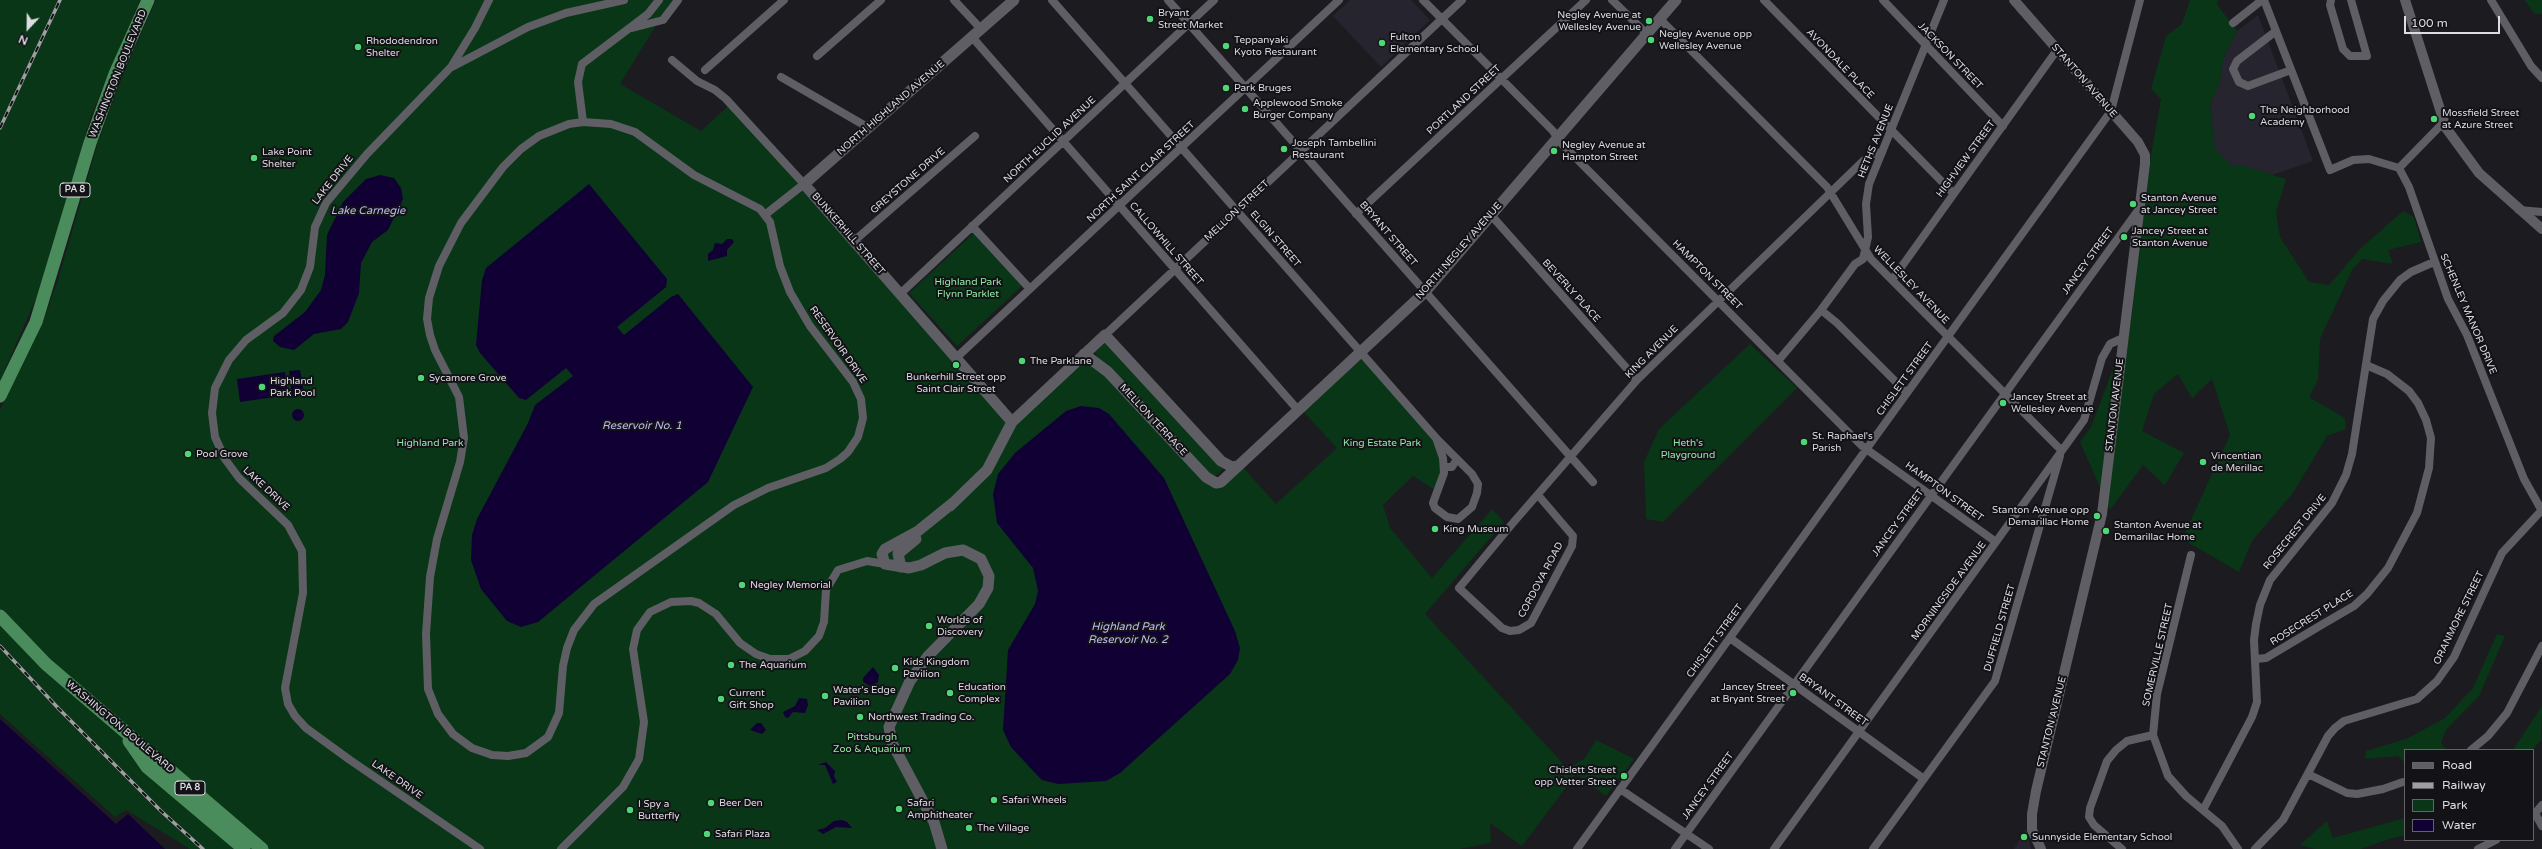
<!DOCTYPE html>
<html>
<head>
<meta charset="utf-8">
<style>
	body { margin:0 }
	#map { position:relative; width:2542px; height:849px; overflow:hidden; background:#1c1b20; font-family:"Varela Round",sans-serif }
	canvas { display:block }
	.legend { position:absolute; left:2404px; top:749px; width:130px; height:92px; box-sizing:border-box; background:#131217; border:1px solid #646368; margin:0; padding:5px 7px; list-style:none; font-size:12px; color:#dddde1 }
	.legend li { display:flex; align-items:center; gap:8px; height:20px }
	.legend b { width:20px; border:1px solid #646368 }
	.north { position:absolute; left:8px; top:8px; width:40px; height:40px; -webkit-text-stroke:3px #131217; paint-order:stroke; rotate:202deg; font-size:11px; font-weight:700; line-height:16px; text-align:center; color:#dddde1 }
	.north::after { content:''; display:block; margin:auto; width:14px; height:18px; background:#dddde1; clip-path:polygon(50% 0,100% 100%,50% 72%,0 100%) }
	.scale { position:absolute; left:2404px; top:16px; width:96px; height:18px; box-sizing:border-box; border:2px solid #dddde1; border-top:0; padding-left:5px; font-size:12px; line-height:14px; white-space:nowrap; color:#dddde1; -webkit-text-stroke:3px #131217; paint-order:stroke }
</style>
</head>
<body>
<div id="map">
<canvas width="2542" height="849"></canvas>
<ul class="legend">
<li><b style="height:5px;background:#5e5e64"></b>Road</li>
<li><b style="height:5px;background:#9f9ea3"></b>Railway</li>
<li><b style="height:11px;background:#093617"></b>Park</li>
<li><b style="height:11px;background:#100034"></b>Water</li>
</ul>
<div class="north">N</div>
<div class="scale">100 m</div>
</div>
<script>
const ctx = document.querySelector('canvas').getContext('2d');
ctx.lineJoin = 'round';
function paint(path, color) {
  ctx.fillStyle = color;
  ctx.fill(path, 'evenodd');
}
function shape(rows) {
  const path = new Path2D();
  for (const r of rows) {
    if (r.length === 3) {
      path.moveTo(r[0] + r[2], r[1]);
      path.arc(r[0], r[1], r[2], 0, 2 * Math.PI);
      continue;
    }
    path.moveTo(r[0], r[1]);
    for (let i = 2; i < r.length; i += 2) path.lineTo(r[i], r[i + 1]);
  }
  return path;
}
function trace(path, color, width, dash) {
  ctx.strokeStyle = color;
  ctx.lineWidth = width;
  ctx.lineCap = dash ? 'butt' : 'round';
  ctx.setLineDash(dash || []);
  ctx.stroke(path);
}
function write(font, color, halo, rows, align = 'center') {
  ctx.font = font + ' "Varela Round",sans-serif';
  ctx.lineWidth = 4;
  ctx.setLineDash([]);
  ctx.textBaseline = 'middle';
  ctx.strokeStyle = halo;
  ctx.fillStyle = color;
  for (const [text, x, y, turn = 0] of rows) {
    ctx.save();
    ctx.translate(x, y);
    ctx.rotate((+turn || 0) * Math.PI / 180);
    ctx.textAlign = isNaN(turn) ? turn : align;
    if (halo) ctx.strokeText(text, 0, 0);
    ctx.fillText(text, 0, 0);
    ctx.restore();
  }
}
paint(shape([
	[1350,0,1411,0,1430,20,1381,67,1333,16],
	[2258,15,2313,161,2272,175,2245,166,2232,166,2215,149,2210,105,2220,82,2223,59,2237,31],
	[2026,829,2031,849,2014,849]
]), '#26252f');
paint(shape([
	[0,0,140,0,91,116,40,289,0,381],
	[156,0,678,0,658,22,620,84,701,131,730,104,1012,422,1084,354,1214,482,1240,464,1276,504,1337,448,1300,408,1361,352,1426,425,1443,458,1438,492,1413,476,1383,505,1390,528,1432,578,1492,509,1504,522,1425,614,1568,769,1585,758,1596,740,1634,759,1606,796,1576,774,1522,846,1490,823,1491,843,1459,849,190,849,126,810,115,817,0,714,0,410,41,327,58,280,98,142,122,77],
	[2190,0,2219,0,2216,3,2237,31,2223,59,2220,82,2210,105,2215,149,2232,166,2245,166,2286,179,2276,212,2280,237,2309,282,2329,285,2361,248,2403,211,2414,217,2421,242,2388,250,2393,264,2362,259,2353,268,2320,339,2318,380,2309,397,2345,418,2346,429,2327,436,2293,493,2252,541,2239,572,2182,539,2230,435,2212,379,2192,398,2178,374,2154,394,2142,431,2184,453,2165,485,2143,465,2110,510,2080,442,2091,427,2131,321,2151,155,2161,99,2151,89,2166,36,2182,24],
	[2525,0,2542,0,2542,14,2534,14],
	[974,233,1022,286,957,346,909,293],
	[1105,342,1222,466,1223,469,1213,478,1205,473,1096,355,1095,352],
	[1750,344,1797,388,1663,522,1646,519,1644,462,1659,429],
	[2497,634,2505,636,2479,696,2446,730,2441,743,2446,750,2405,750,2405,763,2398,756,2365,759,2366,751,2406,739,2445,718,2473,688],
	[2542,706,2541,740,2532,750,2513,750],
	[2405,818,2405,835,2389,839,2361,849,2315,849,2300,845,2327,821,2333,838]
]), '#093617');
paint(shape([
	[380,175,394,178,401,188,403,199,388,230,372,242,361,263,359,293,348,322,341,329,314,334,294,350,280,347,273,341,274,336,305,312,321,290,325,275,327,235,343,202,366,179],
	[589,184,667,279,666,287,617,327,624,335,671,297,678,294,753,387,708,482,538,622,521,627,507,621,481,589,471,560,472,535,477,519,528,423,535,405,573,376,566,368,526,400,519,398,480,353,476,345,482,280,486,268],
	[727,239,732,239,734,242,727,250,727,256,708,261,708,254,713,250,715,243,722,244],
	[300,370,304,394,292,396,289,371],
	[285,372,288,395,240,402,237,379],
	[1081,406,1099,408,1109,414,1164,478,1235,631,1240,648,1238,660,1230,674,1120,773,1106,781,1058,784,1042,780,1035,773,1011,747,1003,730,1008,650,1035,604,1038,591,1033,568,997,523,993,494,998,474,1015,453,1066,411],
	[298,415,6],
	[873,667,879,675,878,682,870,686,863,682,863,678],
	[799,698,807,699,808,705,805,713,793,712,788,718,785,717,783,712,795,706],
	[0,719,116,824,128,814,165,849,0,849],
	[757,723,761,723,766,730,762,734,750,730],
	[826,762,835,771,834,776,837,782,833,784,825,765,818,765],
	[842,820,847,822,852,828,836,827,823,834,817,830,825,828,834,821]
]), '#100034');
trace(shape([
	[954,0,981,29],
	[1052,0,1436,438,1443,458,1444,473,1433,503,1435,508,1447,517,1458,519,1472,507,1477,493,1478,484,1472,474,1436,438],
	[1168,0,1593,482],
	[1423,0,1553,131,1561,143,1862,446,1996,542],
	[1612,0,1647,34],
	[1764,0,1953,193],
	[1883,0,2003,126],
	[2264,0,2330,170,2353,160,2369,159,2399,168,2409,187,2448,299,2467,335,2524,479,2542,511],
	[2331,0,2330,5,2343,49,2350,56,2367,56,2351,0],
	[2491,0,2531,66,2542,78],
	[1660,19,1827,187,1871,259,2061,450],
	[2233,23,2262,0],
	[632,28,663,20,678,0],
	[2276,31,2237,61,2233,69,2239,82,2248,86,2291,70],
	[972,37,1298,410],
	[817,56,881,0],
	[672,60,697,81,715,90,726,99,804,184,766,214],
	[452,67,528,27,566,13,624,0],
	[705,70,784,0],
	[781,77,869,128],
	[583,122,611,124,635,132,694,175,760,209,770,222,780,266,790,292,810,326,853,382,861,399,863,418,858,437,848,452,840,459,826,468,768,488,734,505,594,604,574,630,567,648,563,666,559,713,548,737,526,753,508,756,492,755,472,748,453,734,438,714,428,689,426,634,430,577,437,539,460,462,464,438,459,397,435,350,430,335,427,319,429,298,439,266,461,223,503,167,521,149,539,136,569,124,583,122],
	[583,122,578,82,582,64,648,14,659,0],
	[2399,168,2443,123],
	[2519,210,2542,212],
	[1356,214,1586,0],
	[1491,215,1637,380],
	[972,226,1030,289],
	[854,241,975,136],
	[1892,280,2057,50],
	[900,294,1214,0],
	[1821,310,1837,323,1907,393],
	[1105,335,1462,0],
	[956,358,1339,0],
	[1778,361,1821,310,1855,264,1863,259,1868,237,1866,204,1869,184,1944,0],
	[1444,467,1452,467,1457,459],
	[1538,495,1573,536,1572,546,1531,623,1519,630,1510,631,1502,628,1459,588,1512,524,1637,380,1863,161,1873,154,1882,152],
	[2191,555,2157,694,2153,735,2168,776,2186,796,2222,826,2238,849],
	[1730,638,1924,779],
	[2256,659,2266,658,2323,624,2354,606,2367,594,2388,568,2417,513,2429,468,2431,438,2426,420,2418,403,2409,391,2387,374,2366,365],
	[2471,750,2488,736,2507,713,2542,646],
	[2308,774,2347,793,2357,794,2383,789,2403,782],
	[1620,789,1709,849],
	[2203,810,2252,717,2257,702,2254,640,2256,624,2260,605,2270,580,2332,503,2346,475,2352,454,2373,319,2383,301,2400,280,2411,272,2434,262],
	[2536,815,2542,826],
	[2533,816,2542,805],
	[480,849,350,760,306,728,295,716,288,704,285,688,303,593,302,551,288,525,239,478,225,459,215,437,212,413,215,388,229,360,246,340,283,313,301,290,310,267,315,227,326,203,367,154,451,67,475,28,489,0],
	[561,849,623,787,639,759,644,722,633,649,637,630,650,612,671,602,691,601,699,603,716,614,740,643,756,654,770,659,789,659,805,651,819,636,824,622,826,590,838,570,867,561,885,564],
	[1577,849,2111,111,2140,0],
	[1675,849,2139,209],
	[1774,849,2084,420,2102,358,2110,344,2123,338],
	[1873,849,1995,681,2060,456],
	[2122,849,2094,825,2089,817,2090,808,2107,761,2116,750,2127,741,2153,735],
	[2255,849,2283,820,2328,736,2335,728,2344,721,2417,699,2437,681,2454,657,2502,553,2542,510],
	[2478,849,2496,840]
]), '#5e5e64', 8);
trace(shape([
	[2014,0,2138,142,2145,155,2145,164,2102,514,2036,791,2032,814,2032,830,2041,849],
	[2405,0,2446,128,2479,173,2542,229]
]), '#5e5e64', 10);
trace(shape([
	[1084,354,1108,372,1206,477,1216,483,1221,482,1425,292,1676,0],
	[1012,422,804,184,1014,0],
	[950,506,987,470,1012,422,1105,335,1221,461,1232,467,1238,466],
	[901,567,898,554,916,539],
	[942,849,934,822,892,743,889,727,910,681,928,656,979,604,988,588,989,576,981,559,963,550,945,553,921,565,909,568,885,564,882,554,885,549,918,531,954,502]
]), '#5e5e64', 11);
trace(shape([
	[0,396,36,322,90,143,115,74,148,0],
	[0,616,46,664,262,849],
	[129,741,147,767,244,849]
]), '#4b8c5c', 13);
const rail = shape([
	[0,128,60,0],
	[0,646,59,709,161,811,203,849]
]);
trace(rail, '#9f9ea3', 3.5);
trace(rail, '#131217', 2, [6]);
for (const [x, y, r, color] of [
	[1150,19,4,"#4fd675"],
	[1649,21,4,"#4fd675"],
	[1651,40,4,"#4fd675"],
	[1382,43,4,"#4fd675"],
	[1226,46,4,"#4fd675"],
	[358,47,4,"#4fd675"],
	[1226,88,4,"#4fd675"],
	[1245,109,4,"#4fd675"],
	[2252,116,4,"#4fd675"],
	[2434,119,4,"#4fd675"],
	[1284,149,4,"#4fd675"],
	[1554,151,4,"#4fd675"],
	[254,158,4,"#4fd675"],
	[2133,204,4,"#4fd675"],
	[2124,237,4,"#4fd675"],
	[1022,361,4,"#4fd675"],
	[956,365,4,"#4fd675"],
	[421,378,4,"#4fd675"],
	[262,387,4,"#4fd675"],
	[2003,403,4,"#4fd675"],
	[1804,442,4,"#4fd675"],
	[188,454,4,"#4fd675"],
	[2203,462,4,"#4fd675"],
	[2097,516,4,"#4fd675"],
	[1435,529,4,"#4fd675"],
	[2106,531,4,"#4fd675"],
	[742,585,4,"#4fd675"],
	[929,626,4,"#4fd675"],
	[731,665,4,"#4fd675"],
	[895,668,4,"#4fd675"],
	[950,693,4,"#4fd675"],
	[1793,693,4,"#4fd675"],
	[825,696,4,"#4fd675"],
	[721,699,4,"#4fd675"],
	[860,717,4,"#4fd675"],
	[1624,776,4,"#4fd675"],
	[994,800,4,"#4fd675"],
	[711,803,4,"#4fd675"],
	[899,809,4,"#4fd675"],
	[630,810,4,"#4fd675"],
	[969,828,4,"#4fd675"],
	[707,834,4,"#4fd675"],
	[2024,837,4,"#4fd675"]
]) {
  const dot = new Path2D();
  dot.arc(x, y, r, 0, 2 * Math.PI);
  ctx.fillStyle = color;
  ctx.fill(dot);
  trace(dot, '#131217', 1.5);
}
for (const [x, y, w] of [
	[75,190,30],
	[190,788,30]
]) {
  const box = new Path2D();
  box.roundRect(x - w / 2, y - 7, w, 14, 3);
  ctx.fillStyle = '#131217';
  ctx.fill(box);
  trace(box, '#dddde1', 1);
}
write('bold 9px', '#dddde1', null, [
	["PA 8",75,190],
	["PA 8",190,788]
]);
write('10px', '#dddde1', '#131217', [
	["Bryant",1158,13],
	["Street Market",1158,25],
	["Negley Avenue at",1641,15,"right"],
	["Wellesley Avenue",1641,27,"right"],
	["Negley Avenue opp",1659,34],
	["Wellesley Avenue",1659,46],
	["Fulton",1390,37],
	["Elementary School",1390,49],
	["Teppanyaki",1234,40],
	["Kyoto Restaurant",1234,52],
	["Rhododendron",366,41],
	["Shelter",366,53],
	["Park Bruges",1234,88],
	["Applewood Smoke",1253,103],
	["Burger Company",1253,115],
	["The Neighborhood",2260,110],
	["Academy",2260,122],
	["Mossfield Street",2442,113],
	["at Azure Street",2442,125],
	["Joseph Tambellini",1292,143],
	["Restaurant",1292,155],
	["Negley Avenue at",1562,145],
	["Hampton Street",1562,157],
	["Lake Point",262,152],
	["Shelter",262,164],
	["Stanton Avenue",2141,198],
	["at Jancey Street",2141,210],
	["Jancey Street at",2132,231],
	["Stanton Avenue",2132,243],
	["The Parklane",1030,361],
	["Bunkerhill Street opp",956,377,"center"],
	["Saint Clair Street",956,389,"center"],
	["Sycamore Grove",429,378],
	["Highland",270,381],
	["Park Pool",270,393],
	["Jancey Street at",2011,397],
	["Wellesley Avenue",2011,409],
	["St. Raphael's",1812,436],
	["Parish",1812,448],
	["Pool Grove",196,454],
	["Vincentian",2211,456],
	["de Merillac",2211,468],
	["Stanton Avenue opp",2089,510,"right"],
	["Demarillac Home",2089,522,"right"],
	["Stanton Avenue at",2114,525],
	["Demarillac Home",2114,537],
	["King Museum",1443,529],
	["Negley Memorial",750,585],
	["Worlds of",937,620],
	["Discovery",937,632],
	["Kids Kingdom",903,662],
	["Pavilion",903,674],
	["The Aquarium",739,665],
	["Education",958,687],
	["Complex",958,699],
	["Jancey Street",1785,687,"right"],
	["at Bryant Street",1785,699,"right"],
	["Water's Edge",833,690],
	["Pavilion",833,702],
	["Current",729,693],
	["Gift Shop",729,705],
	["Northwest Trading Co.",868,717],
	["Chislett Street",1616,770,"right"],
	["opp Vetter Street",1616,782,"right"],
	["Safari Wheels",1002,800],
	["Beer Den",719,803],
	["Safari",907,803],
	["Amphitheater",907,815],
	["I Spy a",638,804],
	["Butterfly",638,816],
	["The Village",977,828],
	["Safari Plaza",715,834],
	["Sunnyside Elementary School",2032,837]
], 'left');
write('10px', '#dddde1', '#131217', [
	["JACKSON STREET",1950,56,46],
	["AVONDALE PLACE",1840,64,46],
	["WASHINGTON BOULEVARD",118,74,-68],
	["STANTON AVENUE",2084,81,49],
	["PORTLAND STREET",1464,100,-43],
	["NORTH HIGHLAND AVENUE",891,108,-41],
	["NORTH EUCLID AVENUE",1050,140,-43],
	["HETHS AVENUE",1876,141,-68],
	["HIGHVIEW STREET",1966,159,-54],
	["NORTH SAINT CLAIR STREET",1141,172,-43],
	["LAKE DRIVE",333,180,-52],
	["GREYSTONE DRIVE",908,181,-41],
	["MELLON STREET",1237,211,-43],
	["BUNKERHILL STREET",848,234,49],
	["BRYANT STREET",1388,234,49],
	["ELGIN STREET",1275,239,49],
	["CALLOWHILL STREET",1166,244,49],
	["NORTH NEGLEY AVENUE",1459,251,-49],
	["JANCEY STREET",2088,261,-54],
	["HAMPTON STREET",1707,275,45],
	["WELLESLEY AVENUE",1911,285,46],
	["BEVERLY PLACE",1571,291,48],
	["SCHENLEY MANOR DRIVE",2468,314,67],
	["RESERVOIR DRIVE",838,345,55],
	["KING AVENUE",1652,352,-45],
	["CHISLETT STREET",1905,379,-54],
	["STANTON AVENUE",2115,405,-83],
	["MELLON TERRACE",1153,420,47],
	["LAKE DRIVE",266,489,43],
	["HAMPTON STREET",1944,492,36],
	["JANCEY STREET",1898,523,-54],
	["ROSECREST DRIVE",2295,532,-51],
	["CORDOVA ROAD",1541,580,-62],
	["MORNINGSIDE AVENUE",1949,591,-54],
	["ROSECREST PLACE",2312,618,-32],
	["ORANMORE STREET",2459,618,-64],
	["DUFFIELD STREET",2000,628,-74],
	["CHISLETT STREET",1715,641,-54],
	["SOMERVILLE STREET",2158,655,-77],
	["BRYANT STREET",1833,700,36],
	["STANTON AVENUE",2052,722,-76],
	["WASHINGTON BOULEVARD",120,727,40],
	["LAKE DRIVE",397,780,35],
	["JANCEY STREET",1708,786,-54]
]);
write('10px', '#90e9a2', '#131217', [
	["Highland Park",968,282],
	["Flynn Parklet",968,294],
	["Highland Park",430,443],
	["King Estate Park",1382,443],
	["Heth's",1688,443],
	["Playground",1688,455],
	["Pittsburgh",872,737],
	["Zoo & Aquarium",872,749]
]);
write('italic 11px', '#c0bbf3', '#131217', [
	["Lake Carnegie",368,211],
	["Reservoir No. 1",642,426],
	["Highland Park",1128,627],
	["Reservoir No. 2",1128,640]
]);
</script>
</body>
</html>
